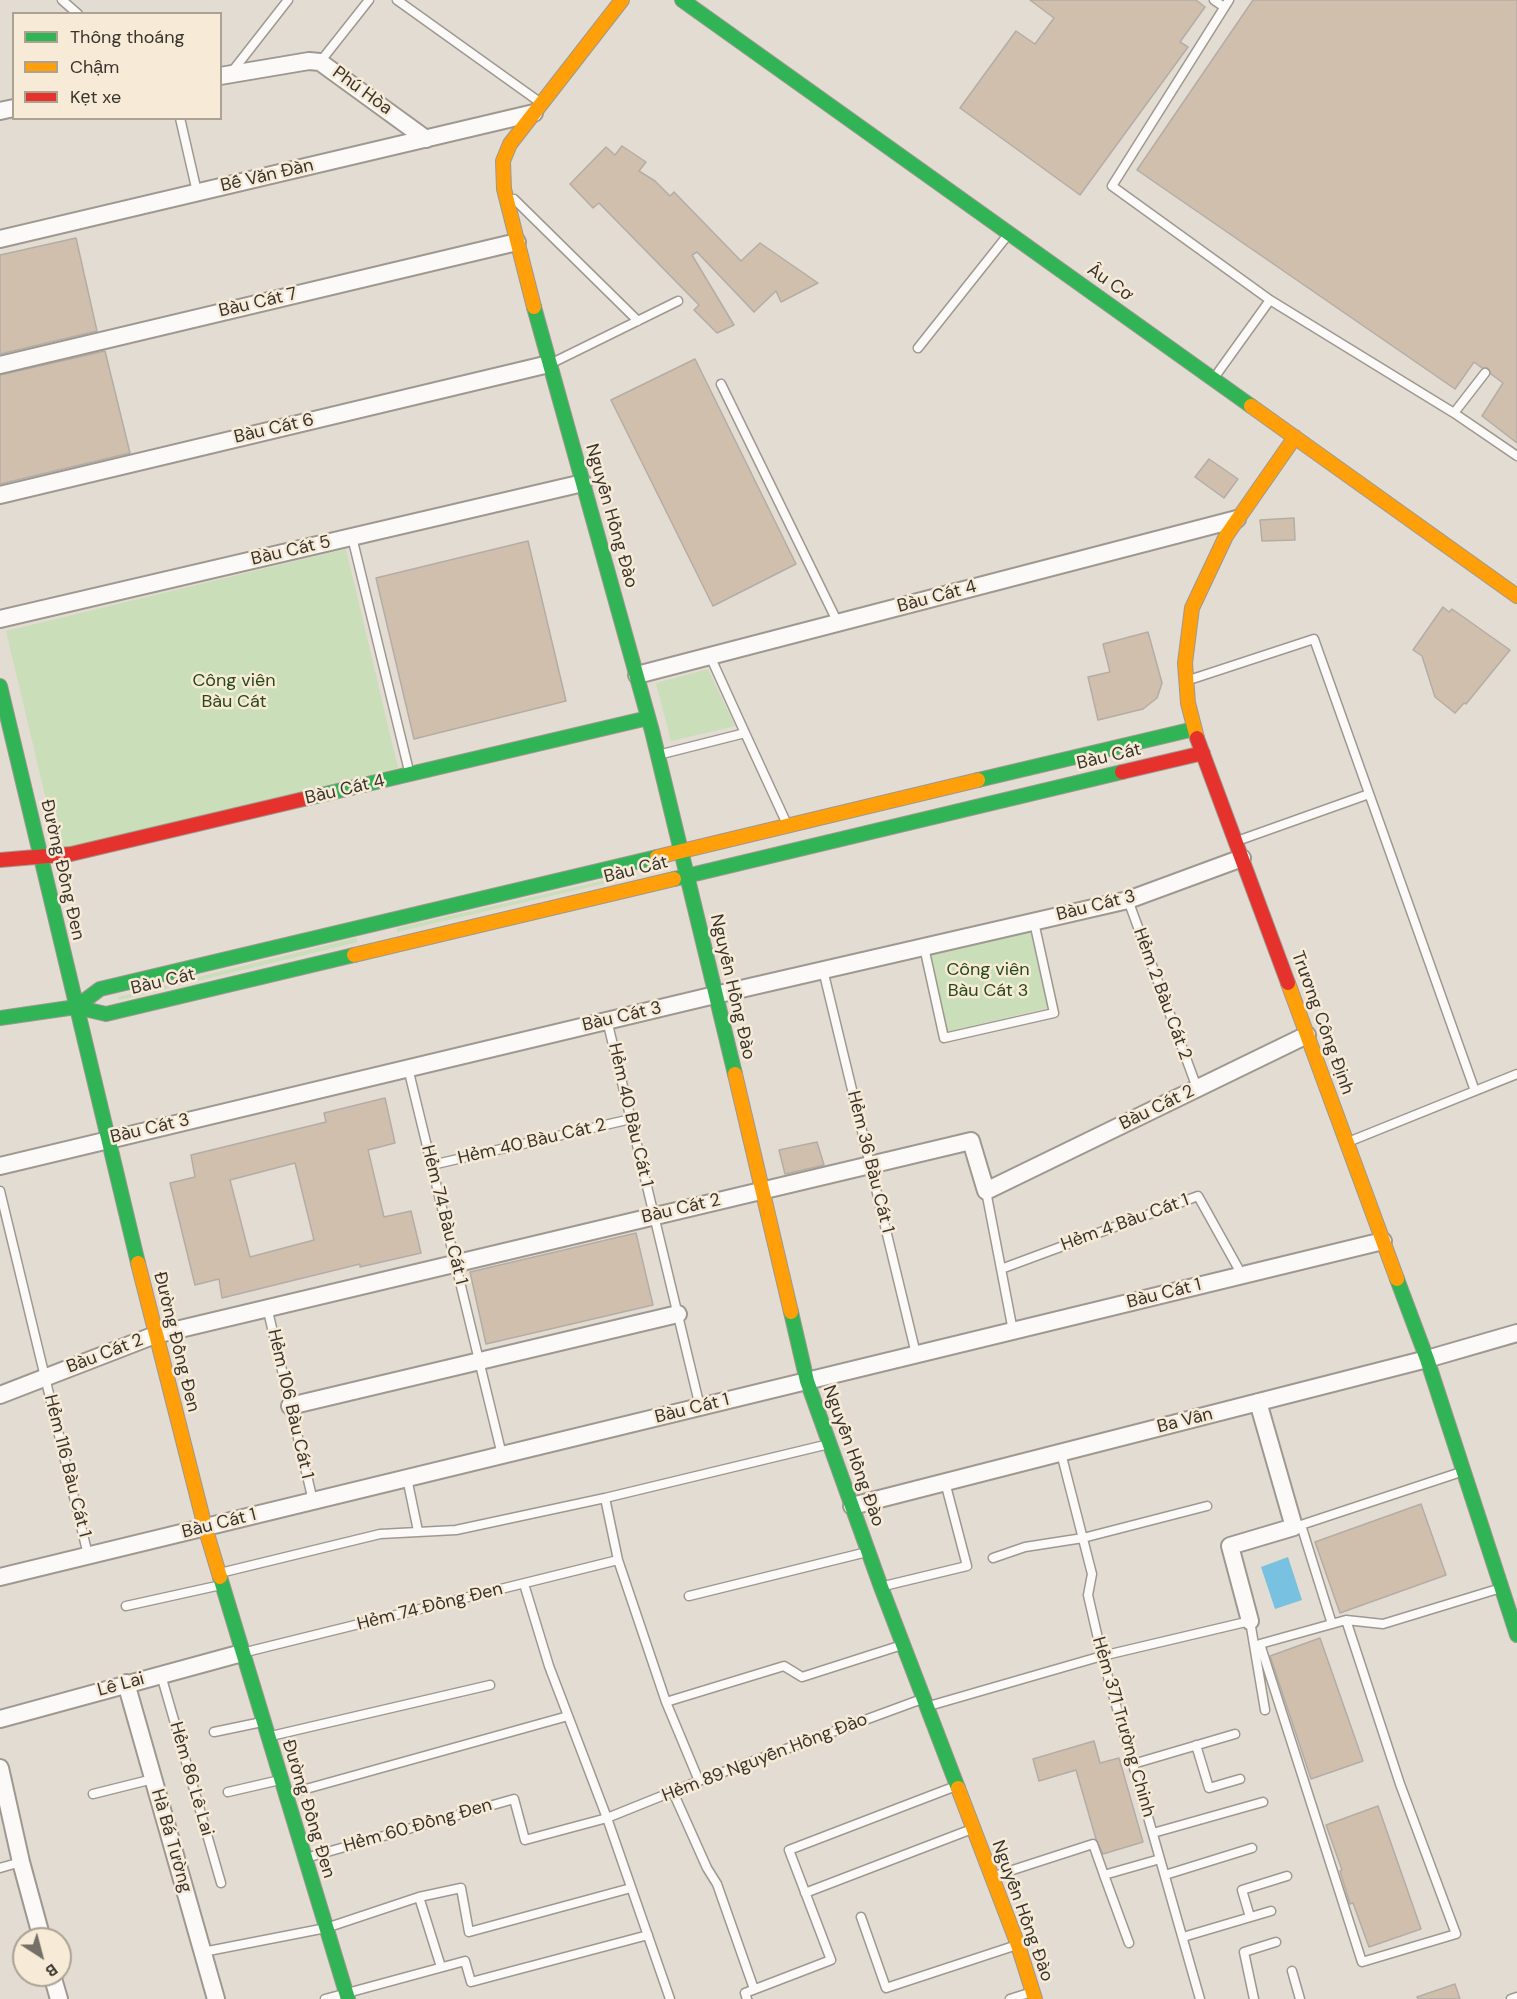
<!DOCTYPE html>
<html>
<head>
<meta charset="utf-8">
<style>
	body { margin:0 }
	#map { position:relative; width:1517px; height:1999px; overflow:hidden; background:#e3dcd2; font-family:"DM Sans",sans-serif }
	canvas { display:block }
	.legend { position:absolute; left:12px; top:12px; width:210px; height:108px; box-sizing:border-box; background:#f7ebd8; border:2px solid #aba294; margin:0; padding:8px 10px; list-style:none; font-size:18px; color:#39342d }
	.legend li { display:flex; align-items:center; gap:12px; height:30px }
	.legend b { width:30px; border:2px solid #aba294 }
	.north { position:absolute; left:12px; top:1927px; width:60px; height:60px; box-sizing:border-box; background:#f7ebd8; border:2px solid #aba294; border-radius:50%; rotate:144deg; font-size:16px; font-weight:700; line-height:24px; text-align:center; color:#39342d }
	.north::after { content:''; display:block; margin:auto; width:21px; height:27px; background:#746f67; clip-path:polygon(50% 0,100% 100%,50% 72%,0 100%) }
</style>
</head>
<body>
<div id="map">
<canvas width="1517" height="1999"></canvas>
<ul class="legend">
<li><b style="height:8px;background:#30b455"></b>Thông thoáng</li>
<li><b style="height:8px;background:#ff9f0a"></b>Chậm</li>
<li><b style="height:8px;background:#e5322d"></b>Kẹt xe</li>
</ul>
<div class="north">B</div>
</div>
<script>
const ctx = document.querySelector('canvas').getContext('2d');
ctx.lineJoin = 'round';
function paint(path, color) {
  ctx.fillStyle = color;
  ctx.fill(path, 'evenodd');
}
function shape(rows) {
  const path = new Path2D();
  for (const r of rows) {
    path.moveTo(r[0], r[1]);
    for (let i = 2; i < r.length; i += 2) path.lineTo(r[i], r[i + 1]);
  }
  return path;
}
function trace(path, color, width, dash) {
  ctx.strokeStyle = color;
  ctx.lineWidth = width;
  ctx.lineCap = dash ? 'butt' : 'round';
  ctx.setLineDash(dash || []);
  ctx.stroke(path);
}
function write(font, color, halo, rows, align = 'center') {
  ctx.font = font + ' "DM Sans",sans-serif';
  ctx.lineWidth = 5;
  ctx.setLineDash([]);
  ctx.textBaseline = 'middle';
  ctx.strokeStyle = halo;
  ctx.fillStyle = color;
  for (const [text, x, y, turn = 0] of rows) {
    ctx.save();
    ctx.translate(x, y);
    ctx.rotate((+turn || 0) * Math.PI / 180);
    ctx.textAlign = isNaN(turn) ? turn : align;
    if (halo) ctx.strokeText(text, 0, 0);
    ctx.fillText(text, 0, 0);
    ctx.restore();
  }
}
paint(shape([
	[346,549,398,768,58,850,6,631],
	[708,669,735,726,671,741,656,683],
	[637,873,637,876,397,932,397,928],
	[1030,929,1048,1008,947,1032,929,952],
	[356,938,358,942,119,1000,118,997]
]), '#c9deb9');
paint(shape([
	[1288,1557,1302,1600,1275,1609,1261,1567]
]), '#78c1e0');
const building = shape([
	[1030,0,1196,0,1205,7,1180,42,1188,47,1080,195,960,108,1016,31,1035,44,1054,18,1030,0],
	[1253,0,1517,0,1517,443,1482,416,1503,383,1491,374,1488,368,1482,368,1474,362,1455,389,1137,170,1253,0],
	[622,146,646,162,639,171,655,181,670,196,674,192,741,261,760,243,818,283,781,302,776,291,754,312,697,252,692,255,734,325,717,333,694,310,699,305,599,203,593,208,570,184,606,147,615,155,622,146],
	[76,238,97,331,0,354,0,255,76,238],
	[105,351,130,453,0,484,0,375,105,351],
	[695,359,796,564,713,606,611,400,695,359],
	[1209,459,1238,479,1224,498,1195,477,1209,459],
	[1294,518,1295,540,1262,541,1260,520,1294,518],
	[528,541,566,701,414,739,376,578,528,541],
	[1443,607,1449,612,1452,609,1510,650,1466,704,1464,703,1455,713,1435,697,1422,656,1413,650,1443,607],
	[1148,632,1162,683,1157,698,1143,709,1098,720,1088,677,1110,672,1103,644,1148,632],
	[385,1098,395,1143,368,1150,384,1217,411,1211,421,1253,360,1267,360,1264,222,1298,219,1279,195,1285,170,1183,195,1177,191,1155,326,1122,324,1113,385,1098],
	[295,1163,314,1240,250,1257,230,1180,295,1163],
	[817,1142,824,1165,785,1174,779,1150,817,1142],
	[636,1233,653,1305,486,1344,470,1272,636,1233],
	[1421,1504,1446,1575,1340,1613,1315,1542,1421,1504],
	[1320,1638,1363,1761,1311,1779,1270,1656,1320,1638],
	[1094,1741,1100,1763,1119,1758,1143,1842,1103,1854,1096,1839,1076,1770,1039,1781,1033,1759,1094,1741],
	[1378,1806,1421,1929,1369,1947,1353,1903,1350,1904,1340,1871,1342,1870,1326,1825,1378,1806],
	[1455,1984,1460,1999,1418,1999,1417,1997,1455,1984]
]);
paint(building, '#d0bfad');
trace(building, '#b4ada6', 1.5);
const lane = shape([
	[62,0,78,14],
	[397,0,541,103],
	[1214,0,1224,7],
	[320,62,369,0],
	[231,73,288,0],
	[180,118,197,192],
	[514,199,638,321],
	[1270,300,1454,413,1485,373],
	[918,348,1007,236],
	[552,363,678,301],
	[1214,378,1270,300,1112,186,1229,0],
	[721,384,838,623],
	[1454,413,1517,456],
	[352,537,409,771],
	[1189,680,1314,639,1475,1091],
	[745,733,786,822],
	[658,755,745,733,710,656],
	[1237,841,1369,794],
	[1128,900,1197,1088],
	[924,947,944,1038,1054,1013,1034,922],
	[823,970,916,1354],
	[607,1020,700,1407],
	[408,1068,502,1455],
	[1348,1142,1517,1074],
	[432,1165,631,1119],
	[0,1191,88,1555],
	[986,1191,1013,1331],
	[1001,1269,1198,1196,1242,1275],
	[267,1307,313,1501],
	[1061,1453,1092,1574,1088,1595,1102,1656,1200,1999],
	[407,1478,418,1531],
	[605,1498,618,1560,666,1702,699,1781],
	[993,1558,1025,1547,1083,1538,1207,1506],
	[220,1573,380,1534,456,1530,605,1498,829,1444],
	[524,1584,549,1666,607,1818,670,1999],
	[884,1586,967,1566,945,1482],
	[689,1596,867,1552],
	[126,1606,221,1585],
	[1346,1620,1400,1784,1456,1934,1362,1962,1260,1644,1346,1620,1383,1624,1501,1588],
	[1332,1624,1301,1525,1461,1472],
	[246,1652,618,1560],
	[161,1675,221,1883],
	[666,1702,784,1666,802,1677,902,1645],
	[929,1706,1102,1656,1250,1621,1265,1710],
	[214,1732,262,1722],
	[271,1736,490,1685],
	[1196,1745,1209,1788,1240,1779],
	[1133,1764,1235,1734],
	[228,1792,280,1780],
	[673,1792,707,1868,717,1884,754,1989],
	[93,1794,153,1779],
	[288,1794,568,1716],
	[1153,1833,1263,1802],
	[306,1858,514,1799,525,1840,607,1818,699,1781,922,1699],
	[0,1868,21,1862],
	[1104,1875,1129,1943],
	[1165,1875,1252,1848],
	[994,1876,1093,1844,1104,1875,1160,1859],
	[805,1893,972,1829],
	[419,1897,441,1967],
	[861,1917,886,1988,1017,1945],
	[1250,1917,1242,1890,1287,1876],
	[1183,1937,1271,1911],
	[203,1952,326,1928,419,1897,461,1888,469,1932,631,1888],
	[1292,1971,1300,1999],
	[325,1999,465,1961,471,1982,648,1935],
	[747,1999,745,1993,831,1960,789,1850,956,1786],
	[1010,1999,1032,1992],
	[1254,1999,1244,1952,1276,1942],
	[1511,1999,1517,1997]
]);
const street = shape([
	[220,76,309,61,320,62,426,139],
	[0,111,14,108],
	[0,239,534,113],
	[0,365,517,242],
	[0,495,549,364],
	[0,619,583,483],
	[637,675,1237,519],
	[0,1166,715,995,1128,900,1242,858],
	[0,1395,155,1335,971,1141,986,1191,1307,1035],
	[290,1406,678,1314],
	[852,1506,1427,1359,1517,1333],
	[0,1577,1383,1241],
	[1250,1621,1230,1546,1294,1527,1258,1402],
	[126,1683,216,1999],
	[0,1719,242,1653],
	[0,1768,21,1862,42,1939],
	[52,1975,59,1999]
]);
const fast = shape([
	[682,0,1251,406],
	[534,307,652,731,735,1074],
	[0,686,138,1263],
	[978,780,1194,729],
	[308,798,648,718],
	[674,879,1122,772],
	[76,1007,100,989,657,857],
	[0,1018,76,1007,106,1014,354,955],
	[1397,1279,1427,1359,1517,1635],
	[791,1312,807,1381,881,1587,958,1788],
	[220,1577,348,1999]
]);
const slow = shape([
	[534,307,504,189,503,161,510,144,622,0],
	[1251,406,1517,596],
	[1197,738,1188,703,1185,663,1192,608,1226,536,1295,437],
	[657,857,978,780],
	[354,955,674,879],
	[1288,983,1397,1279],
	[735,1074,791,1312],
	[138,1263,205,1527,220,1577],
	[958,1788,1018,1945,1035,1999]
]);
const jam = shape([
	[1197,738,1288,983],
	[1122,772,1203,753],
	[0,860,71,854,308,798]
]);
trace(lane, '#9e9891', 11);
trace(street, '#9e9891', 20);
trace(fast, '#9e9891', 16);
trace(slow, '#9e9891', 16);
trace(jam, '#9e9891', 16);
trace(lane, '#fbfaf8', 8);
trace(street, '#fbfaf8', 16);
trace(fast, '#30b455', 14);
trace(slow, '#ff9f0a', 14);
trace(jam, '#e5322d', 14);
write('18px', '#39342d', '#f7ebd8', [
	["Phú Hòa",362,91,36],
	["Bế Văn Đàn",267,176,-13],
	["Âu Cơ",1110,283,35],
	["Bàu Cát 7",258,303,-13],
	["Bàu Cát 6",274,429,-13],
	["Nguyễn Hồng Đào",611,516,74],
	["Bàu Cát 5",291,551,-13],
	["Bàu Cát 4",937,597,-15],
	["Bàu Cát",1109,757,-13],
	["Bàu Cát 4",345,790,-13],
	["Đường Đồng Đen",62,870,77],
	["Bàu Cát",636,870,-14],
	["Bàu Cát 3",1096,906,-14],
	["Bàu Cát",163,982,-13],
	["Nguyễn Hồng Đào",732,987,77],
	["Hẻm 2 Bàu Cát 2",1162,994,70],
	["Bàu Cát 3",622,1017,-13],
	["Trương Công Định",1322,1023,70],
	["Bàu Cát 2",1157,1108,-26],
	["Hẻm 40 Bàu Cát 1",630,1115,77],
	["Bàu Cát 3",150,1129,-13],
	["Hẻm 40 Bàu Cát 2",532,1142,-13],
	["Hẻm 36 Bàu Cát 1",870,1162,76],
	["Bàu Cát 2",681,1209,-13],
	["Hẻm 74 Bàu Cát 1",444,1215,76],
	["Hẻm 4 Bàu Cát 1",1125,1223,-20],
	["Bàu Cát 1",1164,1294,-14],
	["Đường Đồng Đen",176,1342,76],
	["Bàu Cát 2",105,1354,-21],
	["Hẻm 106 Bàu Cát 1",290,1404,77],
	["Bàu Cát 1",692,1409,-14],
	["Ba Vân",1185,1421,-14],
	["Nguyễn Hồng Đào",853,1456,70],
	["Hẻm 116 Bàu Cát 1",67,1466,76],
	["Bàu Cát 1",219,1524,-14],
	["Hẻm 74 Đồng Đen",430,1607,-14],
	["Lê Lai",121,1685,-15],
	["Hẻm 371 Trường Chinh",1123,1727,74],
	["Hẻm 89 Nguyễn Hồng Đào",765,1758,-21],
	["Hẻm 86 Lê Lai",191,1779,74],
	["Đường Đồng Đen",308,1809,73],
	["Hẻm 60 Đồng Đen",418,1826,-16],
	["Hà Bá Tường",171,1841,74],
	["Nguyễn Hồng Đào",1022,1911,70]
]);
write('18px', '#264a16', '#f7ebd8', [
	["Công viên",234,681],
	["Bàu Cát",234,702],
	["Công viên",988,970],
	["Bàu Cát 3",988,991]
]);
</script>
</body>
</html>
